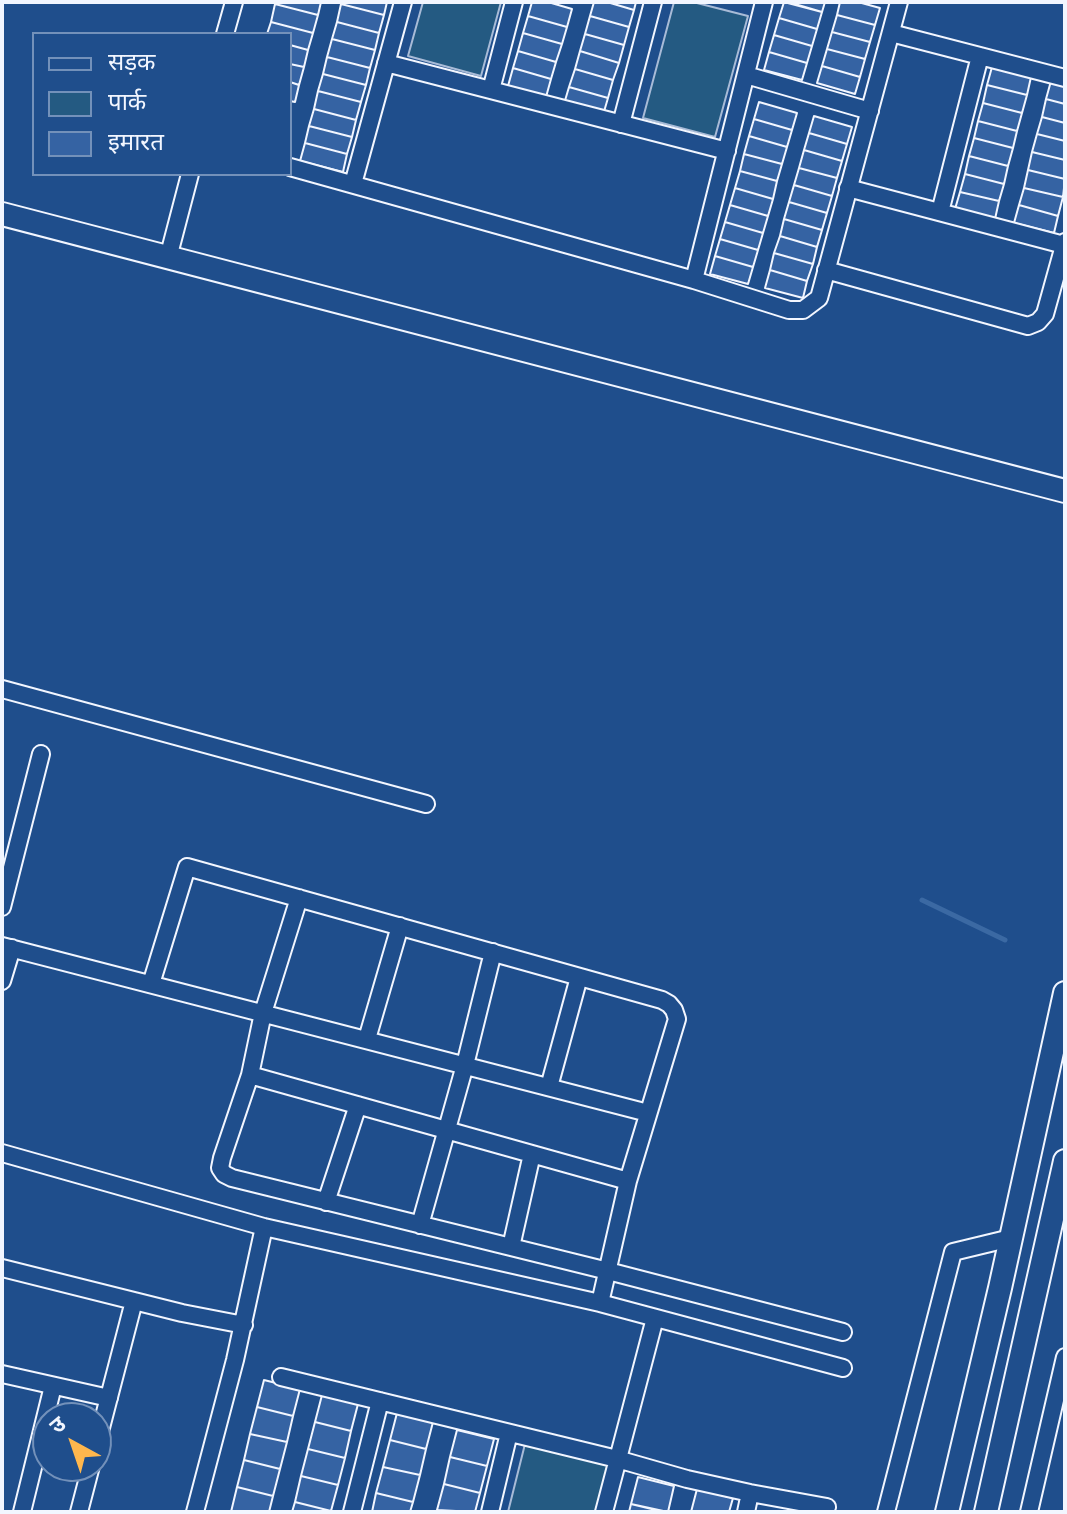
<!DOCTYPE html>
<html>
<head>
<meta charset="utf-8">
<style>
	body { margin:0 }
	#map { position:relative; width:1067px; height:1514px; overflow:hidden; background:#1f4e8c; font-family:"DejaVu Sans","Noto Sans Devanagari",sans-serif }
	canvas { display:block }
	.frame { position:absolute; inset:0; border:4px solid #f2f6ff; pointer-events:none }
	.legend { position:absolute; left:32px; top:32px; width:260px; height:144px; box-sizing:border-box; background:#1f4e8c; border:2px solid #7391ba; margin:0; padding:10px 14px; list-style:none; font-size:24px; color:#f2f6ff }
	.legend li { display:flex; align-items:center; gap:16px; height:40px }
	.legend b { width:40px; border:2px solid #7391ba }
	.north { position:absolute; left:32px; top:1402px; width:80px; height:80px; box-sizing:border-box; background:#1f4e8c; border:2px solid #7391ba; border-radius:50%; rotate:320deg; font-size:22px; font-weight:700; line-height:32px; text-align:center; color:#f2f6ff }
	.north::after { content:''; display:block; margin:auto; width:28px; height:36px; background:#ffb74d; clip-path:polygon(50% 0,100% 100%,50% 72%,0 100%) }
</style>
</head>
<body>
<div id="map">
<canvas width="1067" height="1514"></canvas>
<div class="frame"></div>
<ul class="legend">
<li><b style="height:10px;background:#1f4e8c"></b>सड़क</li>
<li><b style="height:22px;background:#245a82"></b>पार्क</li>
<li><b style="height:22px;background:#3563a3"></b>इमारत</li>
</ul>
<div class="north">उ</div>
</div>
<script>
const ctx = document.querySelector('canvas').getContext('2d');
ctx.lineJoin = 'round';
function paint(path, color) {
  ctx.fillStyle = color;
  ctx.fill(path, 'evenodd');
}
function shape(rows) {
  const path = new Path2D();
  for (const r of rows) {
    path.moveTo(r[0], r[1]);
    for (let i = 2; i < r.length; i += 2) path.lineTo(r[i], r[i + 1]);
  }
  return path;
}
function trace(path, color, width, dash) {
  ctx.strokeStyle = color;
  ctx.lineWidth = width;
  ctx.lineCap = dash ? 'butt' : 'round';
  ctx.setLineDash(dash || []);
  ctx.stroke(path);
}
const green = shape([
	[423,2,501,2,481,76,408,56,423,2],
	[674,2,693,2,748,16,715,137,643,118,674,2],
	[525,1444,608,1465,596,1512,508,1512,525,1444]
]);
paint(green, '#245a82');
trace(green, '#a8bbd7', 2);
trace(shape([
	[922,900,1005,940]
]), '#3b69a3', 5);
const building = shape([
	[276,2,321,2,318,15,275,4,276,2],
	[342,2,387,2,384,15,341,4,342,2],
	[532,2,548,2,572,9,567,27,528,16,532,2],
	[594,2,607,2,634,10,629,27,590,16,594,2],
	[607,2,636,2,634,10,607,2],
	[784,2,822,12,817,29,779,18,784,2],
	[788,2,825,2,822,12,788,2],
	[840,2,858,2,880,8,875,25,837,15,840,2],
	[275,4,318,15,313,33,271,22,275,4],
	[341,4,384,15,379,33,337,22,341,4],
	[837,15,875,25,870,42,832,32,837,15],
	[528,16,567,27,562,44,523,33,528,16],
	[590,16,629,27,624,45,585,34,590,16],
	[779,18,817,29,812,46,774,35,779,18],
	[271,22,313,33,308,50,290,45,290,34,267,34,271,22],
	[337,22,379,33,375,50,332,39,337,22],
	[832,32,870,42,865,59,827,49,832,32],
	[523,33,562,44,556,62,518,51,523,33],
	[585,34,624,45,619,63,580,51,585,34],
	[774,35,812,46,807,63,769,52,774,35],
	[332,39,375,50,370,68,327,57,332,39],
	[290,45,308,50,304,67,290,64,290,45],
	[827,49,865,59,860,77,822,66,827,49],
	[518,51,556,62,551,79,513,68,518,51],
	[580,51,619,63,613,80,575,69,580,51],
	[769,52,807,63,802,80,764,70,769,52],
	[327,57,370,68,366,85,323,74,327,57],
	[290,64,304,67,299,85,290,82,290,64],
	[822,66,860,77,855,94,817,83,822,66],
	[992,67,1031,77,1027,95,987,85,992,67],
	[513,68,551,79,546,97,508,86,513,68],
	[575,69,613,80,608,98,569,87,575,69],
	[323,74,366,85,361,102,318,91,323,74],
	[1051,81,1065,85,1065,104,1046,99,1051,81],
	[290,82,299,85,295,102,290,101,290,82],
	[987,85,1027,95,1022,113,983,103,987,85],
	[569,87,608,98,603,115,564,104,569,87],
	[318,91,361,102,356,120,314,109,318,91],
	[1046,99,1065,104,1065,123,1042,117,1046,99],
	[759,102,797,113,792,130,754,119,759,102],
	[983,103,1022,113,1017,131,978,121,983,103],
	[314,109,356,120,352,137,309,126,314,109],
	[814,116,852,127,847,144,809,133,814,116],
	[1042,117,1065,123,1065,141,1037,134,1042,117],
	[754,119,792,130,787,147,749,136,754,119],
	[978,121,1017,131,1013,148,974,138,978,121],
	[309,126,352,137,347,154,305,143,309,126],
	[809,133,847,144,842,161,804,150,809,133],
	[1037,134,1065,141,1065,160,1032,152,1037,134],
	[749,136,787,147,782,164,744,154,749,136],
	[974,138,1013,148,1008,166,969,156,974,138],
	[305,143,347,154,343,172,300,161,305,143],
	[804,150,842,161,837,178,799,168,804,150],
	[1032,152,1065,160,1065,179,1028,170,1032,152],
	[744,154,782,164,777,181,740,171,744,154],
	[969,156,1008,166,1004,184,965,174,969,156],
	[799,168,837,178,832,196,794,185,799,168],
	[1028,170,1065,179,1063,197,1024,188,1028,170],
	[740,171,777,181,773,199,735,188,740,171],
	[965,174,1004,184,999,201,960,192,965,174],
	[794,185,832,196,827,213,789,202,794,185],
	[735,188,773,199,768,216,730,205,735,188],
	[1024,188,1063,197,1058,216,1019,205,1024,188],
	[960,192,999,201,995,219,955,209,960,192],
	[789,202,827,213,822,230,784,219,789,202],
	[730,205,768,216,763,233,725,222,730,205],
	[1019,205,1058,216,1054,233,1014,223,1019,205],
	[784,219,822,230,817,247,780,236,784,219],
	[725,222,763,233,758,250,720,239,725,222],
	[780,236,817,247,813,264,774,253,780,236],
	[720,239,758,250,753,267,715,256,720,239],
	[774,253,813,264,807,281,770,270,774,253],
	[715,256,753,267,748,284,710,274,715,256],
	[770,270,807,281,803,298,765,288,770,270],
	[264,1380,300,1389,293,1416,257,1407,264,1380],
	[322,1395,358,1404,351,1431,315,1422,322,1395],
	[257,1407,293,1416,287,1442,250,1434,257,1407],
	[397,1413,433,1422,426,1449,390,1440,397,1413],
	[315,1422,351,1431,345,1458,308,1449,315,1422],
	[457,1430,494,1439,487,1466,450,1457,457,1430],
	[250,1434,287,1442,280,1469,244,1460,250,1434],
	[390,1440,426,1449,420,1475,383,1467,390,1440],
	[308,1449,345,1458,338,1485,301,1476,308,1449],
	[450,1457,487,1466,480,1493,444,1484,450,1457],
	[244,1460,280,1469,273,1496,237,1487,244,1460],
	[383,1467,420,1475,413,1502,376,1493,383,1467],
	[301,1476,338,1485,331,1511,295,1502,301,1476],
	[638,1477,674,1486,668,1512,631,1504,638,1477],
	[444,1484,480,1493,475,1512,437,1510,444,1484],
	[237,1487,273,1496,269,1512,231,1512,237,1487],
	[697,1489,733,1498,729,1512,691,1512,697,1489],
	[376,1493,413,1502,410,1512,372,1512,376,1493],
	[295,1502,331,1511,331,1512,292,1512,295,1502],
	[631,1504,664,1512,629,1512,631,1504]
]);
paint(building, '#3563a3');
trace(building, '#f2f6ff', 2);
const street = shape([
	[891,33,1065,78],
	[225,34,234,2],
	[386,63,727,151],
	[746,75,870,111],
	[491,90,514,2],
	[621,124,653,2],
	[290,167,694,280,789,310,803,310,819,298,899,2],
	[353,184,403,2],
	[848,188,1064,245],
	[940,212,980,56],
	[168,258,190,174],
	[826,270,1028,326,1038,322,1045,314,1065,242],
	[694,280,764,2],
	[2,689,426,804],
	[299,898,263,1013,250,1075,222,1158,220,1168,224,1174,232,1178,608,1271,843,1332],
	[2,907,41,754],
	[2,946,648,1113],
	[2,981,12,948],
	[151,984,187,867,662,1000,669,1004,674,1010,677,1019,628,1181,600,1303],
	[367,1039,400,926],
	[250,1075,628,1181],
	[549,1087,579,977],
	[2,1153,264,1227,600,1303,843,1368],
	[326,1202,358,1105],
	[420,1225,465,1065,493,952],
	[511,1247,532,1154],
	[2,1268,182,1313,244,1325],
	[2,1374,109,1398],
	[281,1377,617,1459,687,1479,750,1493,827,1507],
	[96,1447,134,1301],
	[22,1512,53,1386],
	[79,1512,91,1466],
	[195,1512,235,1360,264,1227],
	[352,1512,380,1401],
	[490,1512,509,1433],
	[604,1512,655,1318],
	[746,1512,750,1493],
	[886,1512,953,1252,1011,1238],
	[1029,1512,1065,1357]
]);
const secondary = shape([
	[2,214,1065,491],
	[947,1512,1000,1288,1065,993],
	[986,1512,1065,1161]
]);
trace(street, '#f2f6ff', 20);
trace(secondary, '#f2f6ff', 26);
trace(street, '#1f4e8c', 16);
trace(secondary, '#1f4e8c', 22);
</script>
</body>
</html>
